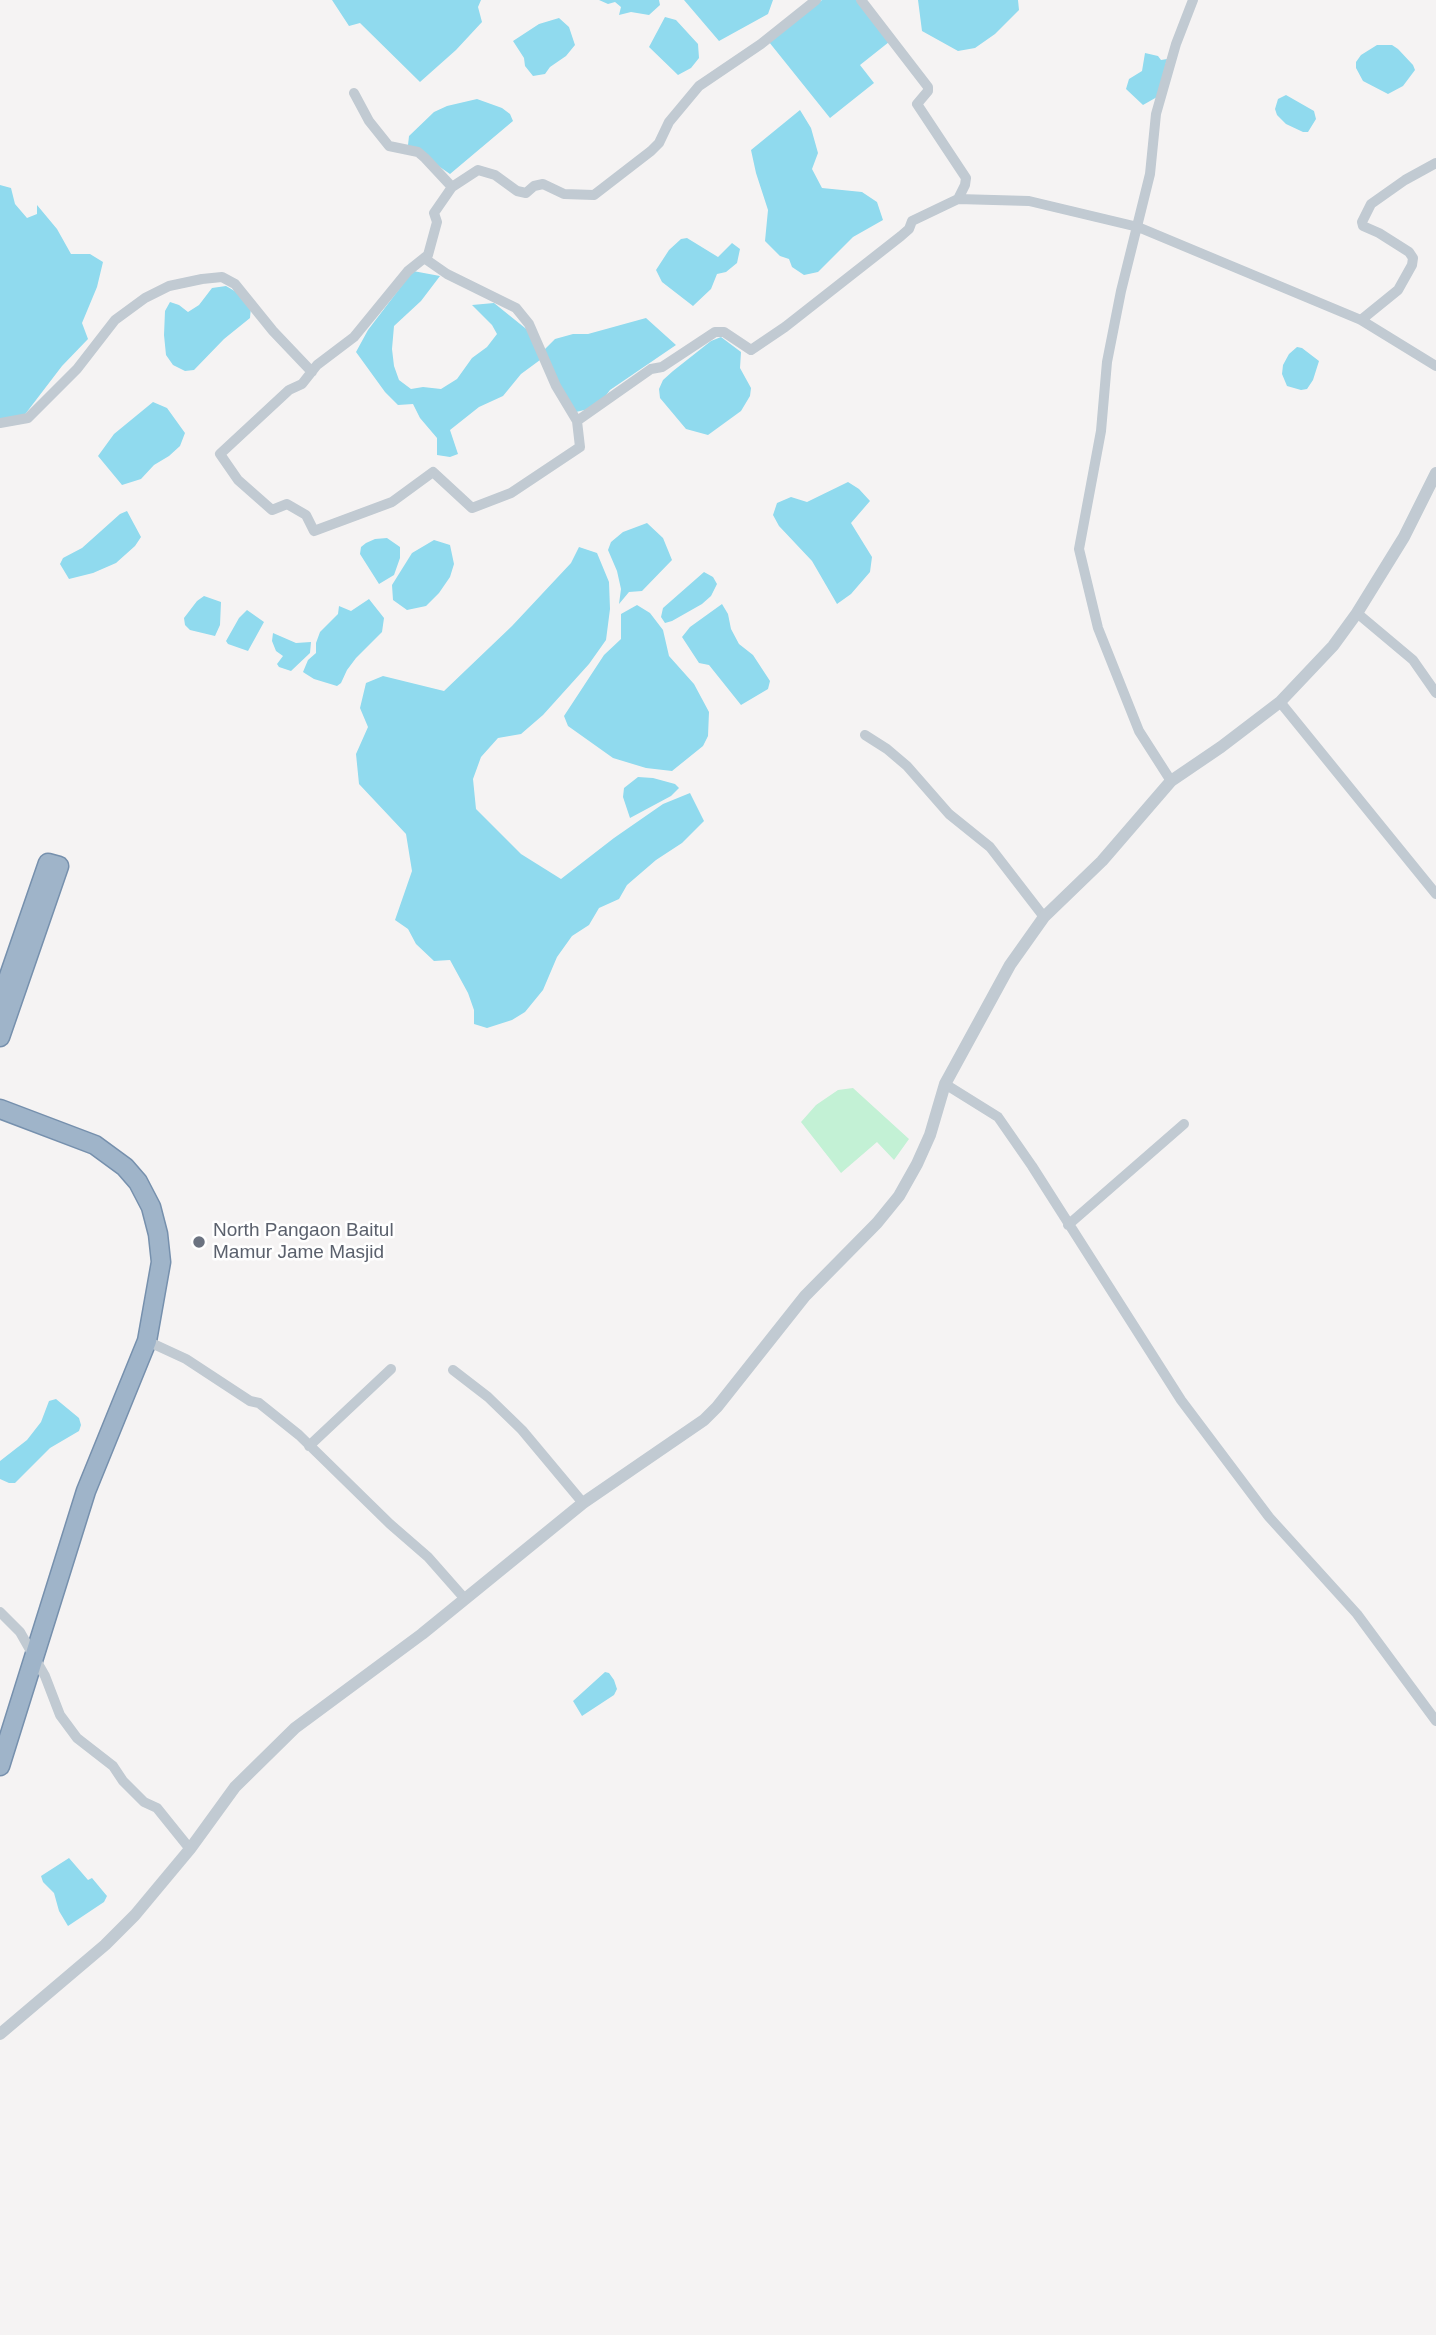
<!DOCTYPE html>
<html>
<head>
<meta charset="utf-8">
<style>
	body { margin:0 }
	canvas { display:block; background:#f5f3f3 }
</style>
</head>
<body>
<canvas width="1436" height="2335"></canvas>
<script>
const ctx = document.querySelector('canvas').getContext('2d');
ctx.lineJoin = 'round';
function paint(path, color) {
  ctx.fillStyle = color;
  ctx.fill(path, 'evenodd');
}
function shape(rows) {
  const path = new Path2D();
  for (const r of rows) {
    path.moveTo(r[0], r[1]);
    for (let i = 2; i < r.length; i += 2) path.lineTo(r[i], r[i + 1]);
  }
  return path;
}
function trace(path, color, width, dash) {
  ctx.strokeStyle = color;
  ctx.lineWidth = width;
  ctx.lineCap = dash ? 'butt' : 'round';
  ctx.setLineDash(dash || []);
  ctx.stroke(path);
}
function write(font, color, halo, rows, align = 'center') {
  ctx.font = font + ' Helvetica,sans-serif';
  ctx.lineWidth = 5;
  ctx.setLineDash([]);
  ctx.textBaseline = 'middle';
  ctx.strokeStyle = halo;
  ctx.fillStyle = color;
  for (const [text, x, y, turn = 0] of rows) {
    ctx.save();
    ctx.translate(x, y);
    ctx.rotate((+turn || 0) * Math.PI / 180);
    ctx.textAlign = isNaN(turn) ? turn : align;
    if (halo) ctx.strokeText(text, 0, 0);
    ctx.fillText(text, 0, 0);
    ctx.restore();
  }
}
paint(shape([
	[853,1088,909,1139,894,1160,877,1142,841,1173,801,1122,816,1105,838,1090]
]), '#c3f1d5');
paint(shape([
	[332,0,481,0,478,7,482,22,456,50,420,82,360,23,349,26],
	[599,0,659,0,660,5,649,15,631,12,619,15,621,7,615,2,608,4],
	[684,0,773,0,768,14,719,41],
	[822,0,856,0,889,42,860,65,874,83,830,118,769,42],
	[918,0,1018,0,1019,10,995,34,975,48,958,51,922,31],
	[665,17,676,20,698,44,699,58,691,68,678,75,649,47],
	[559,18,569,27,575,45,566,56,550,67,545,74,533,76,525,66,524,58,513,41,539,24],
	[1377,45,1392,45,1398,49,1413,65,1415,70,1403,86,1388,94,1363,81,1356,68,1356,62,1361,55],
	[1145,53,1158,56,1161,60,1167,59,1157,97,1143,105,1126,89,1129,79,1142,71],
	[1286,95,1314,111,1316,119,1308,132,1303,132,1286,124,1277,115,1275,109,1278,99],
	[477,99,502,108,510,114,513,121,450,174,408,145,409,136,434,112,447,106],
	[800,110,811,128,818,153,812,169,822,188,862,192,877,202,883,220,853,237,818,272,804,275,792,267,789,259,780,256,765,241,768,210,756,173,751,150],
	[0,185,11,188,15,204,27,218,37,214,37,205,57,229,71,254,90,254,103,262,97,287,82,323,88,339,62,366,23,417,0,419],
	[687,238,718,257,732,243,740,249,737,263,726,272,717,274,711,289,693,306,662,282,656,270,669,250,681,239],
	[413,271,440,276,421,301,394,326,392,349,394,366,399,380,411,389,423,387,441,389,457,379,472,358,487,347,497,334,492,325,472,305,494,303,530,332,540,360,521,374,503,396,479,407,450,430,458,454,450,457,437,455,437,438,420,418,413,404,398,405,385,392,356,352,368,330],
	[226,286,238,293,251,307,250,318,224,339,194,370,185,371,173,365,166,355,164,335,165,311,170,302,179,305,188,312,199,305,212,288],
	[646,318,676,345,610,390,597,407,576,412,565,398,544,350,555,339,573,334,588,334],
	[721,337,741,352,740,368,751,388,750,396,741,411,708,435,686,429,660,398,659,389,663,380,673,371,711,341],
	[1297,347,1302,348,1319,361,1313,380,1307,389,1301,390,1287,386,1282,374,1283,365,1289,354],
	[153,402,167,408,185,433,180,446,169,456,154,465,141,479,122,485,98,456,114,434],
	[848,482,859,489,870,501,851,523,872,557,870,572,851,594,837,604,812,561,779,526,773,515,777,503,791,497,807,502],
	[127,511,141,537,135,546,116,563,93,573,69,579,60,564,63,558,82,548,120,514],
	[647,523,663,538,672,560,642,591,629,592,619,604,621,589,617,571,608,550,611,542,623,532],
	[387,538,400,547,400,558,394,575,379,584,360,554,361,547,366,543,375,539],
	[434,540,450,545,454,564,450,577,439,593,426,606,407,610,393,600,392,585,412,553],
	[579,547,597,553,609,582,610,609,606,640,589,664,543,715,521,734,498,738,481,757,473,779,476,809,521,854,561,879,614,838,663,804,690,793,704,821,682,843,656,860,627,885,619,899,599,908,589,925,572,936,557,957,543,990,525,1012,512,1020,487,1028,474,1024,474,1010,468,993,450,960,434,961,416,944,408,929,395,920,412,871,406,834,359,784,356,754,368,727,360,708,366,683,383,676,444,691,512,626,571,563],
	[704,572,713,577,717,584,711,596,702,604,672,621,665,623,661,617,663,608],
	[204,596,221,602,220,625,215,636,190,630,185,625,184,618,197,601],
	[369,599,384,618,382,632,356,658,347,670,341,683,337,686,314,679,306,674,303,672,308,660,316,653,316,643,320,632,338,614,339,606,351,611],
	[722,604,728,614,731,629,739,644,753,655,770,681,768,689,741,705,709,665,699,663,682,637,690,627],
	[637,605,650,613,663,630,669,656,694,684,709,712,708,736,703,746,672,771,646,768,613,758,568,726,564,716,604,655,621,639,621,614],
	[247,610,264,622,248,651,228,644,226,641,239,618],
	[273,633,296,643,311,642,310,653,291,671,279,667,277,664,283,656,276,651,272,641],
	[638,777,653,778,675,784,679,788,671,796,630,818,623,797,624,788],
	[56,1399,79,1418,81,1425,79,1431,50,1448,15,1483,9,1483,0,1479,0,1461,27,1440,41,1422,49,1401],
	[605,1672,609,1673,614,1680,617,1689,614,1695,582,1716,573,1701],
	[69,1858,88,1880,92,1878,107,1896,104,1902,68,1926,59,1911,54,1893,43,1882,41,1876]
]), '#90daee');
const trunk = shape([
	[0,1002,48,863,59,866,0,1037],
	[0,1109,95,1145,125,1167,138,1182,151,1207,158,1234,161,1262,147,1341,86,1491,0,1766]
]);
trace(trunk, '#7690ad', 21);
trace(shape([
	[861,0,928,87,928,91,917,104,966,178,965,185,958,199],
	[354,93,369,121,389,146,418,152,425,158,452,187,478,170,495,175,517,191,526,193,534,186,543,184,564,194,594,195,651,151,659,143,669,122,699,86,761,44,816,0],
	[452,187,434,213,437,222,428,255,408,271,354,337,317,365,302,384,289,390,220,454,238,480,272,510,287,504,306,515,314,531,392,502,433,472,472,508,511,493,580,447,577,421,651,369,662,367,715,332,724,332,751,350,785,327,901,236,909,229,912,221,958,199,1029,201,1138,227,1361,320,1436,366],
	[424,258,447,274,516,308,529,324,556,386,577,421],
	[1361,320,1398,290,1412,265,1413,258,1409,252,1379,233,1363,226,1362,222,1371,204,1405,180,1436,163],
	[0,423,28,418,77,369,115,320,145,298,169,286,202,279,222,277,235,284,273,331,312,372],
	[1357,613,1413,660,1436,693],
	[1280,702,1436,894],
	[865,735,887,749,907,766,949,814,990,847,1044,917],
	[1171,781,1139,731,1098,628,1079,549,1101,431,1107,362,1121,291,1150,174,1156,114,1176,44,1193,0],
	[945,1084,998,1117,1032,1166,1181,1400,1269,1517,1357,1614,1436,1721],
	[1068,1225,1184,1124],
	[147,1341,186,1359,250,1401,259,1403,299,1435,390,1524,428,1557,465,1599],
	[453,1370,488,1397,522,1430,583,1503],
	[309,1446,391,1369],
	[0,1612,20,1632,45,1676,60,1715,77,1738,113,1766,123,1781,144,1802,157,1808,190,1849]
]), '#c1cad2', 10);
trace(shape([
	[0,2034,105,1945,135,1915,190,1849,235,1787,295,1728,422,1634,583,1503,704,1420,717,1407,805,1296,877,1223,899,1196,917,1164,930,1135,945,1084,1010,965,1044,917,1102,861,1171,781,1221,747,1280,702,1333,646,1357,613,1404,537,1436,473]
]), '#c1cad2', 12);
trace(trunk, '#9fb4c9', 18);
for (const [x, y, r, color] of [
	[199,1242,7,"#6b7280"]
]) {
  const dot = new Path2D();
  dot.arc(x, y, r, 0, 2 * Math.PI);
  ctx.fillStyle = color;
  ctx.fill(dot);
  trace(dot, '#fff', 2.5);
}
write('19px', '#5b616d', '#fff', [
	["North Pangaon Baitul",213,1231],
	["Mamur Jame Masjid",213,1253]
], 'left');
</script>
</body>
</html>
